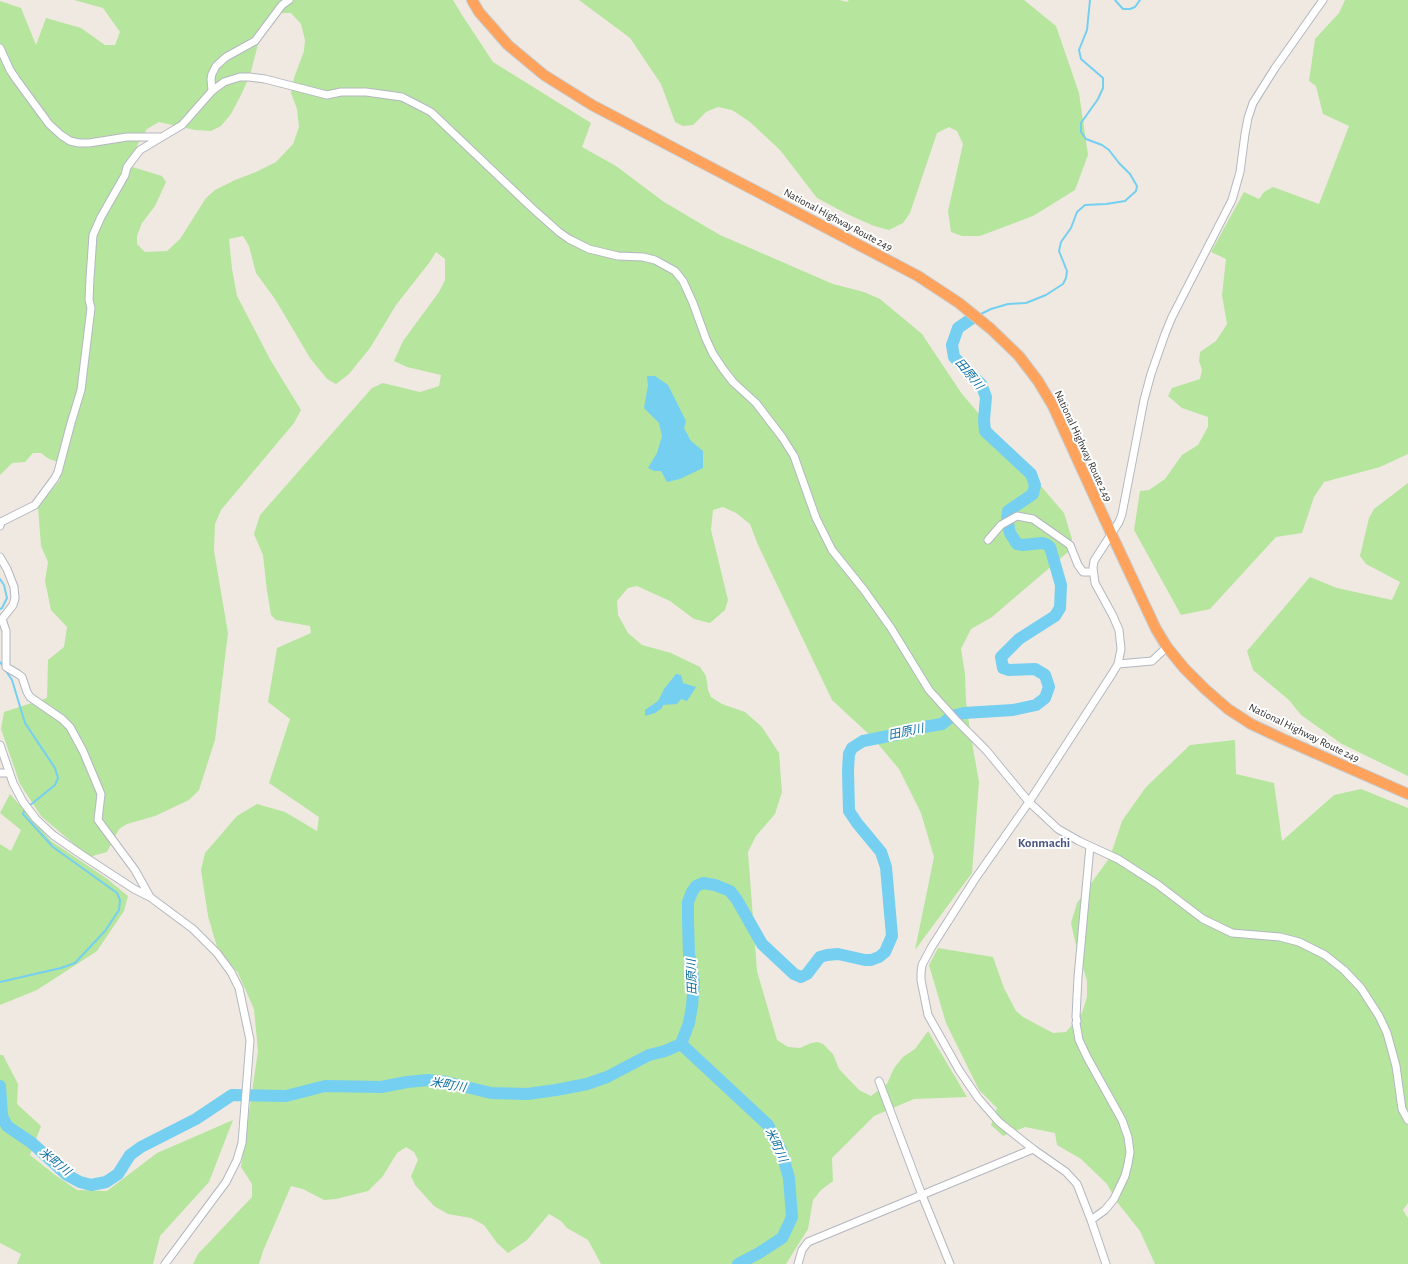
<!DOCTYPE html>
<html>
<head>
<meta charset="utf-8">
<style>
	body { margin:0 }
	canvas { display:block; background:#efe9e1 }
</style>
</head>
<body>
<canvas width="1408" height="1264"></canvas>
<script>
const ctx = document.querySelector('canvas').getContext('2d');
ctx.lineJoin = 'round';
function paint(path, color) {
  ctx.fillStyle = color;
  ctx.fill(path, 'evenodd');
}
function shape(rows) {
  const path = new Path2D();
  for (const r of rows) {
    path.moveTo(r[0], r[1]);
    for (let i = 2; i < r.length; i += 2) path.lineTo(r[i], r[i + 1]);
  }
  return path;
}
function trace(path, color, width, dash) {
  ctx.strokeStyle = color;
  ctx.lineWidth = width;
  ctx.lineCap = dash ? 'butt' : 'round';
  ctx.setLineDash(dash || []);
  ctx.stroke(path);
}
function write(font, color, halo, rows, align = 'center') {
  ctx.font = font + ' "Alegreya Sans","Noto Sans JP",sans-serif';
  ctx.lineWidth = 4;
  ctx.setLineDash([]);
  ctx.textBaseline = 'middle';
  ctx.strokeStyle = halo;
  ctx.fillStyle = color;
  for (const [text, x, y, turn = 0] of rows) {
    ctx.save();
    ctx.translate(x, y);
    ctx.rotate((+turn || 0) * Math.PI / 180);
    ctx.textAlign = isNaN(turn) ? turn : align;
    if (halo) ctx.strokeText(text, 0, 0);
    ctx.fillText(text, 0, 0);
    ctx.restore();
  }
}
paint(shape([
	[74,0,453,0,462,15,493,62,591,123,582,147,616,166,664,202,720,235,833,284,864,292,880,299,922,334,962,394,1064,513,1072,539,1068,552,992,617,971,629,961,649,965,674,966,701,970,731,979,782,972,873,915,950,934,857,921,813,899,769,873,738,832,700,758,545,750,524,736,513,723,507,713,510,711,530,728,600,725,610,710,623,694,619,670,601,637,586,628,588,617,601,618,615,628,633,642,645,671,653,700,667,706,676,708,690,711,697,722,704,745,712,762,727,779,753,782,792,775,814,756,836,748,852,757,971,777,1040,788,1047,800,1048,811,1043,818,1042,823,1044,833,1054,839,1069,859,1090,871,1096,887,1084,894,1068,903,1057,915,1049,928,1031,967,1097,914,1099,874,1116,832,1158,833,1181,821,1190,813,1200,808,1229,786,1264,601,1264,588,1240,567,1228,561,1221,549,1214,527,1240,508,1253,497,1243,484,1225,471,1218,448,1214,434,1206,415,1185,411,1176,418,1160,414,1152,406,1147,397,1153,383,1176,368,1191,336,1199,324,1200,303,1189,291,1186,263,1251,259,1264,193,1264,198,1254,252,1197,252,1184,241,1167,258,1051,254,1009,238,973,217,947,208,916,201,870,205,853,237,816,257,804,285,812,317,831,319,817,269,783,290,719,268,702,277,648,311,633,310,626,276,620,271,615,267,591,263,555,254,534,260,515,372,388,383,383,420,392,439,386,441,375,407,367,394,361,403,341,439,292,445,280,445,259,436,252,429,263,396,305,370,348,349,374,336,384,327,379,310,358,275,299,256,273,249,246,243,236,229,239,232,269,237,296,271,361,301,410,294,423,221,510,215,524,214,551,228,633,215,740,199,790,189,800,155,816,127,824,119,829,107,852,89,857,41,816,20,784,1,729,4,712,47,698,48,660,64,647,67,627,51,610,45,581,48,562,41,546,38,507,60,480,61,463,49,459,41,453,33,453,25,462,12,463,0,475,0,1,21,8,36,45,46,18,81,28,105,45,115,45,120,32,103,8],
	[273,13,291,13,301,24,305,40,304,51,294,78,291,93,297,109,299,127,293,144,276,162,256,172,235,180,215,190,206,198,180,239,167,251,145,252,137,244,137,236,142,223,155,206,166,182,162,176,129,166,138,144,147,129,159,122,195,130,211,131,221,126,231,114,242,93,250,75,262,29],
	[579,0,839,0,847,2,849,0,1024,0,1056,26,1079,93,1088,155,1075,190,1033,216,980,236,962,236,951,232,948,211,963,144,957,131,949,127,937,133,910,213,903,223,889,230,874,226,847,214,817,198,780,150,750,122,732,110,718,107,706,112,693,125,683,126,675,122,661,84,630,38],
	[1345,0,1408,0,1408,454,1380,467,1324,482,1314,497,1302,533,1276,537,1210,609,1181,615,1134,530,1140,491,1149,490,1165,479,1182,455,1198,445,1208,427,1208,417,1182,408,1168,396,1172,388,1200,379,1202,370,1199,361,1200,352,1216,341,1227,324,1222,295,1226,259,1211,252,1244,192,1259,199,1264,192,1273,187,1319,204,1349,126,1323,114,1316,86,1309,81,1315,39,1339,13],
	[1408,483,1408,776,1342,744,1301,715,1289,700,1253,670,1247,651,1310,577,1337,588,1392,600,1400,582,1366,564,1360,556,1369,518,1374,509],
	[1235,740,1236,774,1274,783,1282,841,1334,795,1361,789,1408,808,1408,1203,1403,1210,1408,1218,1408,1264,1155,1264,1140,1231,1117,1202,1107,1184,1081,1159,1057,1145,1055,1133,1025,1127,1003,1136,991,1125,997,1108,979,1090,946,1023,929,965,938,948,993,957,1004,988,1016,1011,1023,1017,1053,1033,1066,1032,1082,1013,1087,997,1087,981,1075,941,1071,923,1077,903,1110,857,1122,821,1146,787,1190,745],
	[10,794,51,841,106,878,128,896,124,911,97,951,37,990,0,1005,0,844,11,851,21,830,0,813],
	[0,1055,3,1055,18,1084,17,1104,41,1126,30,1155,55,1175,77,1190,107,1191,157,1153,233,1120,209,1182,160,1236,153,1264,17,1264,21,1254,0,1243]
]), '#b6e59e');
paint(shape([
	[647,376,655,376,668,385,686,421,684,428,691,441,703,451,703,468,680,479,667,482,661,471,654,471,648,468,657,453,662,436,659,423,644,408,648,385],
	[676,674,681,675,683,683,696,687,687,701,681,699,677,704,663,705,662,708,655,713,645,716,645,710,658,701,664,689]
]), '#75cff0');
trace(shape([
	[1115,0,1123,9,1130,9,1135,7,1140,0],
	[979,315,991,309,1008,304,1026,303,1046,295,1063,284,1066,278,1067,271,1059,251,1061,242,1071,228,1077,212,1085,205,1106,204,1125,201,1136,191,1137,186,1130,174,1119,163,1109,150,1102,145,1086,139,1081,132,1081,123,1098,99,1103,88,1103,78,1081,59,1079,50,1087,30,1090,0],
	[0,579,4,585,7,598,2,608,0,609],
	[0,662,12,680,25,723,55,768,58,778,55,785,29,806],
	[0,982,61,968,75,963,105,931,119,910,120,900,117,893,53,847,23,814,24,811]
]), '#75cff0', 2);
trace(shape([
	[681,1044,689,1023,692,1006,694,982,689,954,688,921,688,902,692,892,696,886,703,883,715,885,730,891,737,900,762,944,794,974,801,977,807,974,820,957,827,955,838,954,865,960,871,960,879,957,885,952,892,936,886,867,881,852,857,823,849,811,848,770,849,754,852,748,863,741,904,733,924,727,942,724,952,716,964,713,1013,710,1036,705,1045,698,1049,687,1045,675,1035,669,1009,670,1003,668,1001,657,1019,639,1055,616,1060,608,1061,585,1050,547,1046,544,1042,543,1023,545,1017,544,1010,533,1007,519,1008,511,1033,494,1035,485,1031,474,985,431,984,420,986,397,981,384,954,357,952,345,958,328,971,319],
	[681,1044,768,1125,781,1150,789,1178,792,1217,787,1228,782,1238,759,1253,738,1264],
	[0,1086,2,1116,7,1126,32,1143,67,1175,80,1182,91,1185,106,1182,118,1174,130,1155,141,1147,196,1119,232,1095,286,1096,325,1086,381,1087,407,1082,428,1080,446,1082,491,1093,527,1094,556,1090,587,1084,607,1077,649,1055,665,1051,681,1044]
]), '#75cff0', 12);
const minor = shape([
	[0,48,10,70,16,79,49,124,61,135,70,141,79,143,89,143,127,137,160,137],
	[212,91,211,79,212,74,216,66,226,57,255,41,282,5,289,0],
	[0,526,1,522,35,505,55,478,58,472,71,423,81,390,91,308,89,300,90,278,93,235,101,217,125,175,127,167,140,150,182,125,212,91,224,82,240,77,249,77,265,79,327,95,341,92,366,92,402,97,431,112,532,208,559,232,569,239,589,249,618,256,643,257,655,260,675,271,683,281,693,303,706,339,713,354,723,369,733,382,756,403,782,437,794,456,816,518,832,550,864,590,891,628,929,690,957,721,986,750,1029,802,1058,829,1079,841,1118,859,1157,884,1203,919,1232,933,1280,937,1299,942,1325,955,1344,970,1361,988,1379,1016,1387,1033,1396,1066,1402,1109,1408,1120],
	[988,540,1001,525,1017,516,1033,519,1070,545,1078,565,1083,572,1093,572],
	[0,557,7,569,14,587,15,598,13,605,2,619,0,620],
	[2,619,6,631,6,667,18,674,22,677,27,692,30,697,62,719,70,727,83,751,101,794,98,820,135,870,150,897],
	[1118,664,1152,661,1167,647],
	[0,745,13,783,23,802,36,819,53,835,82,855,134,889,150,897,193,929,217,953,231,972,239,988,250,1040,242,1143,237,1160,226,1182,165,1264],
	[0,773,9,773],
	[1090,846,1078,977,1076,1017,1077,1021,1076,1023,1079,1040,1087,1057,1122,1120,1128,1137,1130,1152,1128,1164,1125,1176,1114,1199,1105,1210,1091,1220],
	[879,1081,922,1195,950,1264],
	[798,1264,802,1250,808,1242,1033,1149],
	[1106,1264,1091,1220,1077,1184,1066,1172,1033,1149,999,1122,978,1098,959,1070,928,1015,921,980,921,973,922,965,931,948,975,879,1029,802,1112,674,1118,664,1121,649,1119,630,1113,616,1095,583,1093,568,1094,561,1119,522,1122,514,1144,400,1151,374,1165,334,1172,317,1232,200,1240,172,1245,134,1248,118,1253,103,1275,68,1323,0]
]);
const highway = shape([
	[472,0,479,12,508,45,544,75,592,105,918,276,959,303,991,329,1019,356,1038,381,1053,406,1111,533,1156,629,1167,647,1184,668,1205,689,1228,709,1251,724,1283,739,1408,794]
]);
trace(minor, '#b4b7c1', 9);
trace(highway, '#c9c9c9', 12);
trace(minor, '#fff', 7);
trace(highway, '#ffa35c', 10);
write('11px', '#2e2e2e', '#fff', [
	["National Highway Route 249",838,220,28],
	["National Highway Route 249",1083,446,65],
	["National Highway Route 249",1304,733,26]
]);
write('italic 12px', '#0d6fa3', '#fff', [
	["田原川",969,374,50],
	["田原川",906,732,-12],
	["田原川",692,977,-92],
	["米町川",448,1085,10],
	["米町川",776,1145,65],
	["米町川",55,1162,39]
]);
write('bold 13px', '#4d5680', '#fff', [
	["Konmachi",1044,843]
]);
</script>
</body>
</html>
